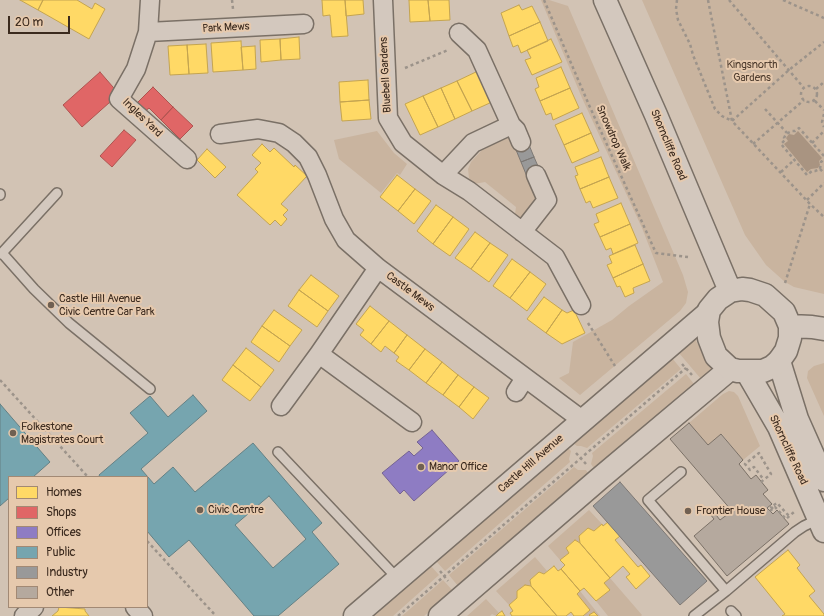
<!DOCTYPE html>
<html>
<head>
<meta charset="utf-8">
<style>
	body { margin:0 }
	#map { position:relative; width:824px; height:616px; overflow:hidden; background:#d2c3b4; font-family:Pangolin,sans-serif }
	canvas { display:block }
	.legend { position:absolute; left:8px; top:476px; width:140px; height:132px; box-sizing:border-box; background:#e6c9ad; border:1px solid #a28974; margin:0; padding:5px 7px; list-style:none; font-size:12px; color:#3b2a1e }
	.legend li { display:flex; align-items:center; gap:8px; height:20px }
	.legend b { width:20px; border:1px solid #a28974 }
	.scale { position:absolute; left:8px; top:16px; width:62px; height:18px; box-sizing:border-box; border:2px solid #3b2a1e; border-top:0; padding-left:5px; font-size:12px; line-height:14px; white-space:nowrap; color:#3b2a1e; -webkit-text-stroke:3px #e6c9ad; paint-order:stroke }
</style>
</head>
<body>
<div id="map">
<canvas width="824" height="616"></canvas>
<ul class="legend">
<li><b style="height:11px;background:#ffd966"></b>Homes</li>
<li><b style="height:11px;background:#e06666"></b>Shops</li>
<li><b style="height:11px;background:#8e7cc3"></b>Offices</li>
<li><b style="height:11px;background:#76a5af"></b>Public</li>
<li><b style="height:11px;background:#999"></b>Industry</li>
<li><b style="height:11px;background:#b5a99e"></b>Other</li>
</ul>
<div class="scale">20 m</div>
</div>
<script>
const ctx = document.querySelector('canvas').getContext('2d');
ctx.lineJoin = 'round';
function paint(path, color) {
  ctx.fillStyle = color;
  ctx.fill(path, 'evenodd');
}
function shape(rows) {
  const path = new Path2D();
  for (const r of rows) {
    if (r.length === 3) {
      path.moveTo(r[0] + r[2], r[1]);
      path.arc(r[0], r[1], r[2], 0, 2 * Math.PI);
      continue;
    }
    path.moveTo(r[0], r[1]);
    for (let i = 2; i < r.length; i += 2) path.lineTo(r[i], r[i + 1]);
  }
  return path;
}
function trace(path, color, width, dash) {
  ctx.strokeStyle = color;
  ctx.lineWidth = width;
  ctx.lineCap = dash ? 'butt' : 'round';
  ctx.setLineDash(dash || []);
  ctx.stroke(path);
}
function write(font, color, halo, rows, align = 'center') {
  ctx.font = font + ' Pangolin,sans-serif';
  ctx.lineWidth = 4;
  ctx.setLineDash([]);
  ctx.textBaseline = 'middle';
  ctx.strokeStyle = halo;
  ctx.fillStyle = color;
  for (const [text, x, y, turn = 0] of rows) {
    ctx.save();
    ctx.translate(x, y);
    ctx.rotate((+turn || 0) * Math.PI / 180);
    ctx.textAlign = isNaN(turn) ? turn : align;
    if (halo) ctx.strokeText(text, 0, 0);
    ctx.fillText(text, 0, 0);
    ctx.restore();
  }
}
paint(shape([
	[541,0,549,0,568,6,683,275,688,292,686,303,680,311,580,395,559,378,569,373,573,342,612,320,629,306,663,282,642,228,582,98],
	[642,0,824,0,824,294,794,287,785,282,766,265,745,235],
	[377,131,394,153,407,164,400,175,397,173,381,193,339,159,334,140],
	[512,136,540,195,525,216,519,218,515,214,516,207,485,182,474,184,469,178,468,169,471,162,483,149],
	[695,339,704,355,716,366,701,379,679,353],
	[672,358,681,369,587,448,581,446,577,446,573,443,573,442],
	[824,363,824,416,807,378,808,371,814,366],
	[686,374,694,384,595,467,593,467,591,464,593,456,592,453],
	[729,391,734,392,738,396,760,446,743,460,722,434,708,445,689,423,723,394],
	[567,447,571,451,569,459,570,462,445,571,436,561],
	[574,467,578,470,586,470,588,473,458,586,449,575],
	[589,510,602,524,594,531,588,528,579,536,580,543,575,540,566,548,569,553,560,560,548,546],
	[535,557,547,571,544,574,539,572,530,580,531,586,525,585,517,591,517,598,509,605,496,591],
	[431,566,439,575,393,616,373,616],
	[610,578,642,615,641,616,608,616,596,601,609,590,604,583],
	[443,580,453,591,424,616,402,616],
	[580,591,600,616,583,616,590,610,577,594],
	[486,599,499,613,496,616,492,614,490,616,467,616]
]), '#c9b49f');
paint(shape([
	[798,131,822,158,819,161,820,165,818,168,811,169,807,172,784,144,788,141,786,138,789,134,794,135]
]), '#a99481');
const homes = shape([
	[20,0,43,0,38,10,20,0],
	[43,0,77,0,92,9,95,3,105,9,89,39,38,10,43,0],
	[322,0,345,0,348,36,332,37,330,15,323,16,322,0],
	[345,0,363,0,364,14,346,16,345,0],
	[409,0,428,0,430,21,410,22,409,0],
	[428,0,449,0,450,20,430,21,428,0],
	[519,5,522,10,532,6,540,22,509,36,501,13,519,5],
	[540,22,548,41,521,53,518,45,513,47,509,36,540,22],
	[299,37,300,59,281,60,280,39,299,37],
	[280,39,281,60,261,62,260,40,280,39],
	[551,39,562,62,532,75,525,60,531,58,527,50,551,39],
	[241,41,243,70,213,72,211,43,241,41],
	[206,44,208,73,189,74,187,45,206,44],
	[187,45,189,74,170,75,168,46,187,45],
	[255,46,256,69,243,70,241,47,255,46],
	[561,67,570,88,540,101,535,89,539,87,536,78,561,67],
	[478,71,492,102,472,111,457,81,478,71],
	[368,80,369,100,340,102,339,82,368,80],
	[457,81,472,111,455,119,441,88,457,81],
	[441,88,455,119,438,127,423,96,441,88],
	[570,88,579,108,553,120,551,113,546,115,540,101,570,88],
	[423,96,438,127,420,135,405,104,423,96],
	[369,100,371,119,342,121,340,102,369,100],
	[582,113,591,133,564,145,555,125,582,113],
	[591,133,599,151,572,163,564,145,591,133],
	[262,144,270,152,274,148,294,167,295,165,307,176,281,204,288,210,283,215,287,219,281,226,275,220,270,225,237,195,258,172,255,169,261,163,252,155,262,144],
	[207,149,226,167,215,178,197,160,207,149],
	[601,157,609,177,580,189,575,176,578,175,575,167,601,157],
	[397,175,415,189,398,211,380,197,397,175],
	[609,177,618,198,593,208,590,201,586,203,580,189,609,177],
	[415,189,431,201,414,224,398,211,415,189],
	[621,203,630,224,600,237,594,224,599,222,596,214,621,203],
	[436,205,453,217,433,244,417,231,436,205],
	[453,217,469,229,450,256,433,244,453,217],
	[630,224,638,243,613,254,611,248,606,250,600,237,630,224],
	[475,232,490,243,471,269,455,258,475,232],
	[490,243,508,255,489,282,471,269,490,243],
	[635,245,643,264,613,278,607,265,612,263,609,256,635,245],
	[512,259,530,272,510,298,493,286,512,259],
	[643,264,650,281,633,288,634,293,625,297,620,286,617,287,613,278,643,264],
	[530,272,546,284,527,311,510,298,530,272],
	[311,275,339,296,328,311,299,290,311,275],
	[299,290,328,311,317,327,288,306,299,290],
	[544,297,562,310,546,333,527,319,544,297],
	[370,306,389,321,371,344,360,335,364,330,356,324,370,306],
	[274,310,302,330,290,346,262,326,274,310],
	[562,310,567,313,574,310,585,333,562,344,546,333,562,310],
	[389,321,407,335,394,353,385,346,381,352,371,344,389,321],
	[262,326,290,346,279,362,251,342,262,326],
	[407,335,425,349,409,370,396,361,399,357,394,353,407,335],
	[246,348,274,370,261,387,233,365,246,348],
	[425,349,442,362,426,383,409,370,425,349],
	[442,362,458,375,443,395,426,383,442,362],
	[233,365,261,387,250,401,222,380,233,365],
	[458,375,474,387,459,407,443,395,458,375],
	[474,387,489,398,473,419,459,407,474,387],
	[608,522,620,536,615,540,638,567,641,565,650,576,636,589,626,577,630,574,623,566,610,578,580,543,579,536,588,528,594,531,602,524,603,526,608,522],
	[575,540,580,543,610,578,604,583,610,590,596,601,584,588,580,591,561,569,565,565,560,560,569,553,566,548,575,540],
	[788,550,800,565,797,568,815,591,809,596,824,614,824,616,782,616,785,614,755,577,788,550],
	[554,566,558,571,561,569,580,591,577,594,590,610,583,616,574,616,571,612,566,616,557,616,531,586,530,580,539,572,544,574,554,566],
	[525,585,531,586,557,616,512,616,510,613,513,611,509,605,517,598,517,591,525,585],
	[59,607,85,609,85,611,89,616,52,616,58,611,59,607],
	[502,611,505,616,496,616,499,613,502,611],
	[594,612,598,616,590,616,589,615,594,612]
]);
paint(homes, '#ffd966');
trace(homes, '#c4a450', 1);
const shops = shape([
	[100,72,119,94,82,127,63,105,100,72],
	[153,87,173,107,161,120,149,108,143,113,135,105,153,87],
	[173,107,193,126,180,139,161,120,173,107],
	[124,130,136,140,112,167,100,156,124,130]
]);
paint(shops, '#e06666');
trace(shops, '#ae5450', 1);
const offices = shape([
	[432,430,459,461,414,501,404,490,400,494,382,473,409,451,414,456,423,448,417,442,432,430]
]);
paint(offices, '#8e7cc3');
trace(offices, '#756392', 1);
const public = shape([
	[193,395,207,411,141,469,154,484,173,467,195,492,253,443,322,523,312,532,339,564,278,616,254,616,189,540,169,557,147,531,147,477,100,477,99,475,148,433,130,413,150,396,168,417,193,395],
	[269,496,306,539,273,568,235,525,269,496],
	[0,404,50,462,33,477,9,477,9,498,0,506,0,404]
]);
paint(public, '#76a5af');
trace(public, '#648084', 1);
const industry = shape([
	[527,140,534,157,521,162,514,145,527,140],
	[534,157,541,173,528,179,521,162,534,157],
	[620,482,707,581,680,605,593,506,620,482]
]);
paint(industry, '#999');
trace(industry, '#7d7874', 1);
const building = shape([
	[689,423,708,445,721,434,743,460,739,464,751,479,756,475,768,490,763,494,772,504,767,508,773,514,777,510,789,524,727,576,694,536,714,519,710,514,713,511,720,520,732,511,670,439,689,423]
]);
paint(building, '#b5a99e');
trace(building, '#7a7066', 1);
const service = shape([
	[0,195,0,194],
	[2,253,57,193],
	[0,254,2,253,34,289,69,323,150,389],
	[278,452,398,579],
	[681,472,648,500,726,591],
	[731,611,736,616],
	[694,616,726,591,795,532,804,526,819,519]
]);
const minor = shape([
	[150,0,148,32,136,69,119,99,187,159],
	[383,0,388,118,403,143,443,175,469,191,555,257,581,305],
	[148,32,304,24],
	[459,33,477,50,511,125,516,130,521,142],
	[220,134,258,129,279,133,294,143,308,157,317,175,334,219,346,240,378,268,582,420],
	[443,175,473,143,511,125],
	[522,232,547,200,536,175],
	[378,268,319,354,412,422],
	[516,392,525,378],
	[281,406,319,354],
	[135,607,143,616],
	[24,616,34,607]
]);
const tertiary = shape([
	[355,616,708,313],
	[440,616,599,479,730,369]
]);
const primary = shape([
	[779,361,797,419,824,480],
	[747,372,779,427,824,531]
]);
const trunk = shape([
	[605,0,656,115,730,291],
	[742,289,750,290,765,295,784,312,790,326,790,338,786,351,779,361,772,367,763,371,738,371,730,369,716,356,709,338,707,322,709,310,718,299,730,291,742,289],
	[790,326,812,327,824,329]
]);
trace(service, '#7a7066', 12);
trace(minor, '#7a7066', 21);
trace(tertiary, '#7a7066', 25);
trace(primary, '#7a7066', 25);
trace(trunk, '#7a7066', 25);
trace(shape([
	[232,0,233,9],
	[544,0,589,105,656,253,688,257],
	[677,0,676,9,678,20,690,44,693,55,715,109,722,116,732,121,789,70,824,42],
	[708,0,732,121,810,204,824,217],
	[729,0,804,88],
	[783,0,824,18],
	[405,68,448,50],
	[809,94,8],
	[816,89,824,82],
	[815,101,824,110],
	[765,109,787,133],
	[824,114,822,122,824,127],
	[812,143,824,131],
	[753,144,804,100],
	[824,156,799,128,795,131,792,131,786,134,784,138,785,140,781,144,807,175,812,171,815,171,820,169,821,162,824,159],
	[820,169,824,173],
	[781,172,794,160],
	[807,200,824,183],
	[785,283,810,204],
	[588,323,615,366],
	[682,364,692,375],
	[0,380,88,477],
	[576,453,586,464],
	[761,482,771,474,759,453,745,464,750,470,754,467,764,480],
	[773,509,771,507,777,503,789,516],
	[770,511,775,507,786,519,794,512],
	[147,541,216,616],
	[440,571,448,581],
	[398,616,581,458,686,368]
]), '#9c938a', 2.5, [3, 3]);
trace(service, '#d3c8be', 9);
trace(minor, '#d3c8be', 18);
trace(tertiary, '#d3c8be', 22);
trace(primary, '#d3c8be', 22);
trace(trunk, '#d3c8be', 22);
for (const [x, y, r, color] of [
	[51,305,4,"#706052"],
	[13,433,4,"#706052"],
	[421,467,4,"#706052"],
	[200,510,4,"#706052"],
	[688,511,4,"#706052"]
]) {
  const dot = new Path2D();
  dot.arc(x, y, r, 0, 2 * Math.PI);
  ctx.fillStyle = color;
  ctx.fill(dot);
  trace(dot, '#e6c9ad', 1.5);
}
write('11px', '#3b2a1e', '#e6c9ad', [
	["Park Mews",226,28,-3],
	["Bluebell Gardens",386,75,-93],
	["Ingles Yard",142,118,44],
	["Snowdrop Walk",613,138,66],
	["Shorncliffe Road",668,145,67],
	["Castle Mews",410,292,37],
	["Shorncliffe Road",788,450,65],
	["Castle Hill Avenue",531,464,-41]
]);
write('11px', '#4f3d2f', '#e6c9ad', [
	["Kingsnorth",752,65],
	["Gardens",752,78]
]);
write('11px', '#3b2a1e', '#e6c9ad', [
	["Castle Hill Avenue",59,299],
	["Civic Centre Car Park",59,312],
	["Folkestone",21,427],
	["Magistrates Court",21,440],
	["Manor Office",429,467],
	["Civic Centre",208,510],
	["Frontier House",696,511]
], 'left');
</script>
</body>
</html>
